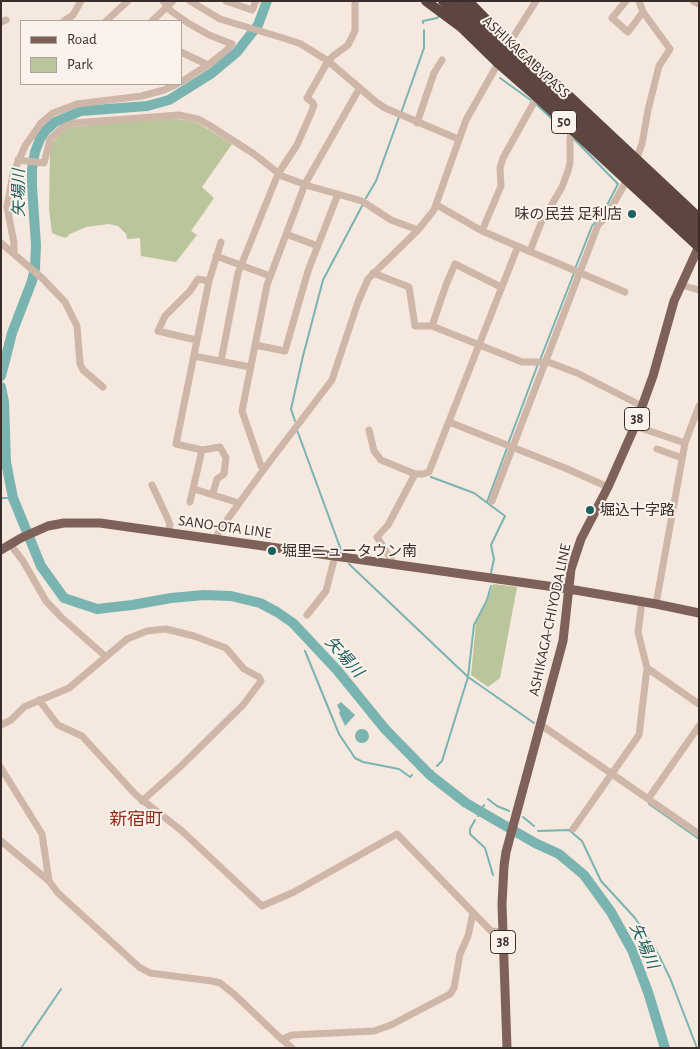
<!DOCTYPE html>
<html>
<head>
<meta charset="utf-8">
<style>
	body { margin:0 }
	#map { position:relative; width:700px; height:1049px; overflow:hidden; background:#f5e8de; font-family:"Alegreya Sans",sans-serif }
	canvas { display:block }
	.frame { position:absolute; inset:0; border:2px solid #3b2d29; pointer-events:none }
	.legend { position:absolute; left:20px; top:20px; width:162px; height:65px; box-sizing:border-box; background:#fbf3eb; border:1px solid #aea49d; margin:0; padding:6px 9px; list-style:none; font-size:15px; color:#3b2d29 }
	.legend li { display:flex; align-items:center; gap:10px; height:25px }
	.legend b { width:25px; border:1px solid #aea49d }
</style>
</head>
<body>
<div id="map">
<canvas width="700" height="1049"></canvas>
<div class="frame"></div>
<ul class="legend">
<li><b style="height:6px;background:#7e6259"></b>Road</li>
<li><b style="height:14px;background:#bbc59c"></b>Park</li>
</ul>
</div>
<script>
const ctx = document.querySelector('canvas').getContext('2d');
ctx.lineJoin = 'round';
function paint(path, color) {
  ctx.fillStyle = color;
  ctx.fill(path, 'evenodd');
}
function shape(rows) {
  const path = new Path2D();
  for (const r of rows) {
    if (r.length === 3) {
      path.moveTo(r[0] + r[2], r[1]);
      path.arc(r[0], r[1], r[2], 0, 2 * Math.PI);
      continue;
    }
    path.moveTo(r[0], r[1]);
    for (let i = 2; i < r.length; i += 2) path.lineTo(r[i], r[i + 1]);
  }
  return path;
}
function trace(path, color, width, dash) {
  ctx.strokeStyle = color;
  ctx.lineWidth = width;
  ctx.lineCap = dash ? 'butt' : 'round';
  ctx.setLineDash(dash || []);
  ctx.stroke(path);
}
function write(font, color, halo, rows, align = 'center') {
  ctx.font = font + ' "Alegreya Sans","Noto Sans JP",sans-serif';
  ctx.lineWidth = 4;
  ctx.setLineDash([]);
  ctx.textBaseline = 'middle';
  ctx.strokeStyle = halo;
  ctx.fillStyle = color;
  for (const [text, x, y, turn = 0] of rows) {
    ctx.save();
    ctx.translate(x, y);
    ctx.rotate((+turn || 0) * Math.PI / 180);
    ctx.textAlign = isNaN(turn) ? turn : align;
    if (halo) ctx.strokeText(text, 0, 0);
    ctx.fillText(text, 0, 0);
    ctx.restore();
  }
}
paint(shape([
	[168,118,186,120,198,123,232,144,202,187,214,198,191,231,197,235,176,262,141,256,140,238,127,239,126,234,118,226,109,224,86,227,70,234,66,238,59,236,52,233,49,209,50,152,52,143,61,133,70,127],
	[493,584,517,587,500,678,488,687,471,675,476,623,488,600]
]), '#bbc59c');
paint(shape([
	[341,702,355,715,345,726,339,713,340,711,337,705],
	[362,736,7]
]), '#7ab4b1');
trace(shape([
	[423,23,423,21,437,18,439,16],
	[500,78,532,101],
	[536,104,569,135],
	[401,113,424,48,424,30],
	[573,138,618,184,604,211,592,226,575,269],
	[366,198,376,181,399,117],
	[540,360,574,273],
	[295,421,291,409,303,356,323,280,362,206],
	[297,430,341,550],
	[508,444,538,364],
	[431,477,474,493,505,516,491,545,494,559,491,573],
	[1,498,13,498],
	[487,502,507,448],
	[349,564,468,677,534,723],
	[305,651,339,734,355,758,363,762,399,769,410,777,412,775],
	[437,766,442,761,468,677,474,625,487,600,491,586],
	[418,769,421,766],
	[430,775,433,771],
	[488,799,497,806,509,811],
	[649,804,699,839],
	[478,816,484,805],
	[523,817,534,826],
	[475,820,470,829,470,834,485,848,493,875],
	[538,831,569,830,582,841,601,881,635,918,655,948,670,978,697,1048],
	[21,1048,61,989]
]), '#7ab4b1', 2);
trace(shape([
	[1,376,12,333,32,281,35,268,36,245,32,186,32,169,35,152,40,139,45,131,55,122,81,111,147,106,169,100,212,73,237,52,258,25,267,1],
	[1,387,4,402,6,462,13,498,41,566,64,598,97,609,132,605,171,598,204,595,231,596,260,603,277,612,293,623,337,670,385,729,430,775,466,803,535,843,559,854,584,875,611,912,632,950,648,992,665,1048]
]), '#7ab4b1', 10);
trace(shape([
	[163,1,171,11,188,23,209,35,232,44,227,50,208,65,181,82],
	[190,1,220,19,283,38,301,44,328,61,376,102,385,108,458,139],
	[226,1,252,10,256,1],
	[626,1,612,18,628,32,643,12],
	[693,1,699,4],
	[64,21,73,15,81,1],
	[106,21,128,1],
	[152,21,173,1],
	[1,22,6,20],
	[507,47,536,1],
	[181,52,208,65],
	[417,123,434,73,442,60],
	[18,160,44,163,50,139,62,128,74,123,179,115,198,119,209,125,254,154,282,176,309,186,362,201,391,220,418,230],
	[636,160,642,144,648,110,659,66,670,49,643,12,639,1],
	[437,205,482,231,625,292],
	[482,231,501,186,500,168,503,158,537,97],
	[286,234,318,246],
	[1,243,43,279,65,302,77,326,80,364,83,370,103,387],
	[530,251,541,223,562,187,568,171,570,163,570,139,572,129],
	[14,253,14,243,7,207,13,174,25,146,41,123,53,113,77,104,142,96,164,90,177,84],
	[216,256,270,276],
	[373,273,409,287,415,326,432,326,522,362,548,362,577,373,642,406],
	[681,285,699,290],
	[432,326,446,285,455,264,501,287],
	[196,340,158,331,165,316,190,291,198,279,209,281],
	[255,345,285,351,308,271,338,194],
	[194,356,250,367],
	[221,361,238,273,278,174,297,145,312,111,314,105,313,103,307,98,328,61,333,56,348,45,355,31,355,1],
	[449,422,565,468,608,487],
	[635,426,685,443],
	[369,430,374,451,381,460,415,474,423,474,429,472,518,246],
	[657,449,682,458],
	[202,450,220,447,226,458,224,474,217,479,213,493],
	[264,469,261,466,242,411,267,285,305,184,359,89],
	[152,485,167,517,170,525,168,533],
	[194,489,239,503],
	[492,501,598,225,606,217,627,180],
	[190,502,202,450,176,444,209,281,221,242],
	[216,539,219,531,264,469,332,380,358,302,368,279,418,230,434,210,466,120,500,60],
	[10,544,23,561,46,601,61,617,105,656],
	[394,564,377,537,388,525,415,474],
	[656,604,685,443,699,406],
	[307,615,326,591,335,556],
	[647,668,699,704],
	[39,700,58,725,82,736,136,795,182,831,262,906,294,892,397,834,491,931,503,932],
	[1,725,11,720,24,707,69,688,127,639,147,631,166,629,194,636,226,648,244,669,259,677,261,681,243,705,180,767,142,801],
	[541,725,699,834],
	[1,768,42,834,49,881],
	[648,799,699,726],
	[573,829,639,735,647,668,638,632,642,601],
	[1,841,49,881,58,893,139,967,150,973,212,981,220,983,234,994,278,1036,292,1048],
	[283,1039,292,1035,374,1031,391,1025,450,994,454,988,460,954,468,936,473,913]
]), '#ceb6a8', 7);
trace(shape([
	[1,550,21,538,48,526,64,523,100,523,569,589,656,604,699,613],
	[507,1048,502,904,504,866,506,852,563,641,571,569,581,539,608,487,635,426,653,376,674,301,699,246]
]), '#7e6259', 9);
trace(shape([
	[426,1,461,27,498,63,537,97,699,247],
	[468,1,509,43,556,84,699,218]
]), '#5c463f', 10);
trace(shape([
	[443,1,699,238],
	[455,1,699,226]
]), '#5c463f', 10);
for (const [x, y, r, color] of [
	[632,214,5,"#1b605e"],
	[590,510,5,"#1b605e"],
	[272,551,5,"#1b605e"]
]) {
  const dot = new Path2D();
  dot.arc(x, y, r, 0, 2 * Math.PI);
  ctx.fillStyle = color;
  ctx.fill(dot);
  trace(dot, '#fbf3eb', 2);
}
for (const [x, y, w] of [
	[564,122,25],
	[637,419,25],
	[503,942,25]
]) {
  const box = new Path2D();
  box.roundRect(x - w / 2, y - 11.5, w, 23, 4);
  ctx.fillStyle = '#fbf3eb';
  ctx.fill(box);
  trace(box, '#3b2d29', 1);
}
write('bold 14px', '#3b2d29', null, [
	["50",564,122],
	["38",637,419],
	["38",503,942]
]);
write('15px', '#3b2d29', '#fbf3eb', [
	["ASHIKAGA BYPASS",526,57,43],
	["SANO-OTA LINE",225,527,8],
	["ASHIKAGA-CHIYODA LINE",550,620,-78]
]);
write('15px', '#3b2d29', '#fbf3eb', [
	["味の民芸 足利店",622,214,"right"],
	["堀込十字路",600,510],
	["堀里ニュータウン南",282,551]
], 'left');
write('italic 16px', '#1b605e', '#fbf3eb', [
	["矢場川",19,193,-90],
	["矢場川",344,657,48],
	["矢場川",644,946,66]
]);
write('18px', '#912c1b', '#fbf3eb', [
	["新宿町",136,820]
]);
</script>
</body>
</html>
